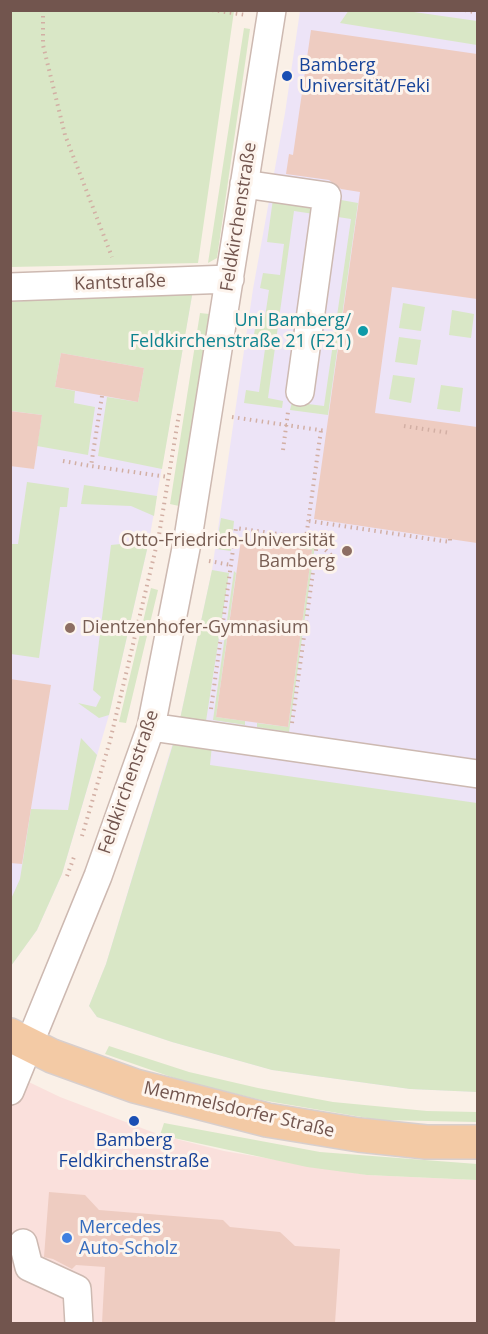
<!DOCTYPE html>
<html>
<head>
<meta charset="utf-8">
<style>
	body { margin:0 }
	#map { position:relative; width:488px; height:1334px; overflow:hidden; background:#faf0e7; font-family:"Open Sans",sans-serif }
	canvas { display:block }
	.frame { position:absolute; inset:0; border:12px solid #72554e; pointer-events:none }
</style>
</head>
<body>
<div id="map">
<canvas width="488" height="1334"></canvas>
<div class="frame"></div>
</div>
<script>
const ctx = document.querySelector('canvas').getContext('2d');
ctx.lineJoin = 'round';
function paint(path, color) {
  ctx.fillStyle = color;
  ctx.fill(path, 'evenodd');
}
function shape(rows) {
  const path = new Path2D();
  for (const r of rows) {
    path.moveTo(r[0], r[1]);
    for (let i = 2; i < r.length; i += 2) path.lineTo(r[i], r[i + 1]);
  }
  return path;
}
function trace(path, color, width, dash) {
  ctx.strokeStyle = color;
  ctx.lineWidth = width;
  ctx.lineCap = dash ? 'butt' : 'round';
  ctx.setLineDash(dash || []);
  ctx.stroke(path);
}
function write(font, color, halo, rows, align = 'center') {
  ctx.font = font + ' "Open Sans",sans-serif';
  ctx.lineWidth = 6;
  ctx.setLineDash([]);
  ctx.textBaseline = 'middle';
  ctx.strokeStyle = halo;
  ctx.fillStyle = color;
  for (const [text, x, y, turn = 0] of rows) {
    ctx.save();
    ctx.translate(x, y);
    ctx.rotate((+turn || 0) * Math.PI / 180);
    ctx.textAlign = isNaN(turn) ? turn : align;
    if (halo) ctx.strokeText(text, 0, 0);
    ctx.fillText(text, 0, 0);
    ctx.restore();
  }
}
paint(shape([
	[10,1073,60,1097,160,1135,224,1151,367,1175,477,1180,477,1323,11,1323]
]), '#fae0dc');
paint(shape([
	[300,11,477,11,477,1092,410,1089,272,1070,172,1042,97,1017,89,1006,106,964,180,719,212,570,253,289,285,113],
	[193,290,149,541,109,715,62,874,37,930,11,966,11,302]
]), '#ede4f7');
paint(shape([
	[349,10,407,11,477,21,477,45,340,23],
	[10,11,234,11,198,263,11,267],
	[244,28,250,29,217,258,208,263],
	[273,199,315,205,314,214,294,211,268,398,283,401,282,408,244,403,246,390,259,392,265,349,252,347,257,316,265,317,269,290,260,288,263,273,280,275,284,244,267,242],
	[341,200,358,203,328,415,290,410,292,402,324,406,351,219,338,217],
	[193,290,162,469,98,456,107,397,138,402,144,368,61,353,55,387,75,391,74,403,95,407,88,455,37,446,42,415,11,411,11,302],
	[403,303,425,307,421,331,399,328],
	[452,310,474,314,471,338,449,335],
	[200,313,209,314,179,506,170,504],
	[399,337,421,340,417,365,395,362],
	[393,375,415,378,411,403,389,399],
	[441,385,463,388,460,412,437,409],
	[27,482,69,488,67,507,60,507,39,658,11,654,11,544,18,544],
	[84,485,157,496,154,516,131,506,81,504],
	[221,518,234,521,231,551,216,549],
	[281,540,315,545,289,732,257,727,257,723,288,727,312,550,280,545],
	[149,541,109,715,99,718,78,703,96,707,101,697,93,690,111,545],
	[212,570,229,573,206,721,180,719],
	[234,571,236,573,216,717,245,721,245,725,213,720],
	[151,588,158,590,126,723,119,722],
	[81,738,97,755,62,874,37,930,11,966,11,899,20,879,31,809,68,810],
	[174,741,212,745,210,765,477,803,477,1092,410,1089,272,1070,172,1042,97,1017,89,1006,106,964],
	[109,1046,189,1072,258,1088,333,1102,427,1111,477,1112,477,1122,379,1120,261,1100,180,1080,105,1054],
	[164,1123,320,1152,477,1164,477,1180,367,1175,307,1167,160,1135]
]), '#d9e7c6');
paint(shape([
	[311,30,477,54,477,299,392,287,375,413,477,427,477,543,314,519,360,192,341,189,329,180,286,174,289,154,293,155],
	[61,353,144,368,138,402,55,387],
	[10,411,42,415,34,469,10,466],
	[241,540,312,550,288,727,216,717],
	[10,679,51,685,22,864,10,863],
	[49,1192,85,1195,99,1210,223,1220,230,1227,280,1232,295,1246,340,1249,335,1323,102,1323,105,1267,76,1265,72,1269,53,1259,44,1257]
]), '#eeccc1');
const minor = shape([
	[244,184,327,196,300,392],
	[10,287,230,279],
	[151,727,478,774],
	[10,1091,98,876,151,727,188,538,272,10],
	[23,1243,29,1267,77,1289,79,1324]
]);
const major = shape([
	[10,1035,52,1056,135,1086,267,1120,359,1135,426,1142,478,1142]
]);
trace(minor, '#cdb9b1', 30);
trace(major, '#d8cfcd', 36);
trace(shape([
	[43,10,43,45,65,135,112,257],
	[212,10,246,15],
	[465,10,478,13],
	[102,396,91,466,168,477],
	[232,417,326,431],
	[404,426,450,433],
	[283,450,288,412],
	[63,461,91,466],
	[309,521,450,542,450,539],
	[306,538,314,539,332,556],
	[274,545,276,534],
	[209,561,231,565],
	[211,709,236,528,306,538,321,430],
	[292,723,317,543],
	[82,836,110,741,159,535,179,414],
	[67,876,74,857]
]), '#d2afa4', 4, [1.5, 4.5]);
trace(minor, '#fff', 27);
trace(major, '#f3caa5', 33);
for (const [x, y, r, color] of [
	[287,76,6,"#1a4fb4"],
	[363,331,6,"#0f9aa8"],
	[347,551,6,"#8d6e63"],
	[70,628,6,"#8d6e63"],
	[134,1121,6,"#1a4fb4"],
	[67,1238,6,"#3f7fe0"]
]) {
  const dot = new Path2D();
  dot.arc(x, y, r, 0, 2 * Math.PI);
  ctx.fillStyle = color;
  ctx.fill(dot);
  trace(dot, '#fdf4ed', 2);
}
write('18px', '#164399', '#fdf4ed', [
	["Bamberg",299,66],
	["Universität/Feki",299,87],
	["Bamberg",134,1141,"center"],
	["Feldkirchenstraße",134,1162,"center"]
], 'left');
write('18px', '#72554e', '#fdf4ed', [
	["Feldkirchenstraße",239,217,-81],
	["Kantstraße",120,283,-2],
	["Feldkirchenstraße",129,782,-71],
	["Memmelsdorfer Straße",239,1110,13]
]);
write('18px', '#0d838f', '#fdf4ed', [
	["Uni Bamberg/",351,321],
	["Feldkirchenstraße 21 (F21)",351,342]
], 'right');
write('18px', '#785e54', '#fdf4ed', [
	["Otto-Friedrich-Universität",335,541],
	["Bamberg",335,562],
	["Dientzenhofer-Gymnasium",82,628,"left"]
], 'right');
write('18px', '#366cbe', '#fdf4ed', [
	["Mercedes",79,1228],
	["Auto-Scholz",79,1249]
], 'left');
</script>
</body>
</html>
